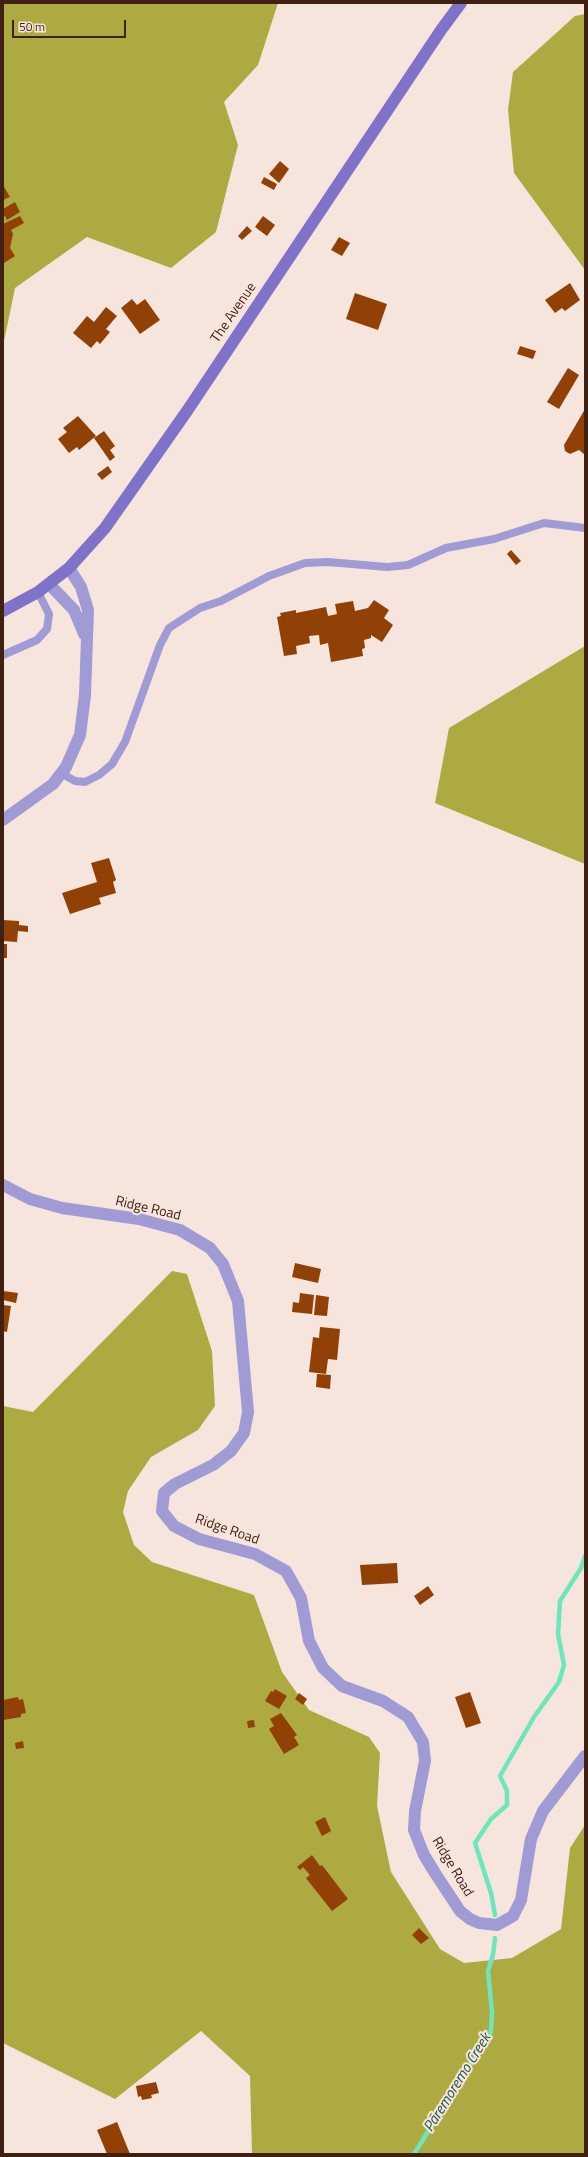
<!DOCTYPE html>
<html>
<head>
<meta charset="utf-8">
<style>
	body { margin:0 }
	#map { position:relative; width:588px; height:2157px; overflow:hidden; background:#f6e5dd; font-family:"Titillium Web",sans-serif }
	canvas { display:block }
	.frame { position:absolute; inset:0; border:4px solid #402111; pointer-events:none }
	.scale { position:absolute; left:12px; top:20px; width:114px; height:18px; box-sizing:border-box; border:2px solid #402111; border-top:0; padding-left:5px; font-size:12px; line-height:14px; white-space:nowrap; color:#402111; -webkit-text-stroke:3px #f6e5dd; paint-order:stroke }
</style>
</head>
<body>
<div id="map">
<canvas width="588" height="2157"></canvas>
<div class="frame"></div>
<div class="scale">50 m</div>
</div>
<script>
const ctx = document.querySelector('canvas').getContext('2d');
ctx.lineJoin = 'round';
function paint(path, color) {
  ctx.fillStyle = color;
  ctx.fill(path, 'evenodd');
}
function shape(rows) {
  const path = new Path2D();
  for (const r of rows) {
    path.moveTo(r[0], r[1]);
    for (let i = 2; i < r.length; i += 2) path.lineTo(r[i], r[i + 1]);
  }
  return path;
}
function trace(path, color, width, dash) {
  ctx.strokeStyle = color;
  ctx.lineWidth = width;
  ctx.lineCap = dash ? 'butt' : 'round';
  ctx.setLineDash(dash || []);
  ctx.stroke(path);
}
function write(font, color, halo, rows, align = 'center') {
  ctx.font = font + ' "Titillium Web",sans-serif';
  ctx.lineWidth = 4;
  ctx.setLineDash([]);
  ctx.textBaseline = 'middle';
  ctx.strokeStyle = halo;
  ctx.fillStyle = color;
  for (const [text, x, y, turn = 0] of rows) {
    ctx.save();
    ctx.translate(x, y);
    ctx.rotate((+turn || 0) * Math.PI / 180);
    ctx.textAlign = isNaN(turn) ? turn : align;
    if (halo) ctx.strokeText(text, 0, 0);
    ctx.fillText(text, 0, 0);
    ctx.restore();
  }
}
paint(shape([
	[3,3,278,3,258,65,224,102,238,145,216,232,171,268,87,237,15,288,3,346],
	[585,14,585,270,514,173,508,110,513,72,575,16],
	[585,646,585,864,435,803,449,728],
	[172,1271,187,1274,212,1351,215,1406,198,1430,151,1457,128,1491,123,1512,134,1545,152,1562,254,1595,282,1672,309,1710,369,1737,380,1753,377,1806,391,1872,440,1949,464,1963,512,1958,561,1929,570,1848,585,1825,585,2154,252,2154,250,2076,201,2031,115,2099,3,2043,3,1406,33,1412]
]), '#adaa42');
trace(shape([
	[495,1915,491,1893,475,1843,491,1819,507,1805,507,1791,500,1776,534,1717,559,1682,564,1665,558,1634,560,1601,581,1568,585,1556],
	[414,2154,491,2032,492,2012,488,1971,493,1955,495,1938]
]), '#6de6bc', 4.5);
paint(shape([
	[280,161,289,169,279,183,269,174],
	[264,177,277,184,274,190,261,183],
	[3,185,10,197,3,200],
	[15,202,20,212,7,220,5,216,3,217,3,209],
	[20,216,24,223,11,230,13,234,10,248,15,256,4,263,3,224],
	[263,216,275,225,267,236,255,227],
	[247,226,252,231,242,240,238,236],
	[339,237,350,243,342,256,331,250],
	[570,283,580,300,565,311,562,308,555,313,545,300],
	[355,293,387,304,378,330,346,319],
	[132,299,137,305,145,299,160,320,140,334,121,308],
	[106,307,117,316,106,329,110,332,100,344,97,341,91,348,73,333,87,316,94,322],
	[520,346,536,351,533,359,517,354],
	[568,368,579,375,559,409,547,402],
	[585,409,585,455,579,450,570,454,565,451,564,445],
	[78,416,96,436,79,450,77,447,69,453,58,439,67,432,63,428],
	[104,431,115,446,110,450,115,457,110,461,94,438],
	[108,466,112,472,102,480,97,474],
	[511,550,521,561,516,565,507,554],
	[374,600,389,610,384,618,393,625,382,642,371,635,371,638,364,640,365,648,362,649,363,656,331,662,328,643,320,645,319,635,309,636,310,643,296,646,297,654,284,656,277,617,281,616,280,613,296,610,296,613,326,607,328,616,337,614,335,604,353,601,355,611,368,608],
	[109,858,116,880,113,882,116,893,99,898,101,904,70,914,62,893,97,882,91,863],
	[3,920,19,921,19,925,28,926,28,932,18,931,17,942,3,941],
	[3,944,7,944,7,958,3,958],
	[295,1263,321,1269,318,1283,292,1277],
	[3,1291,18,1293,16,1303,3,1300],
	[300,1293,314,1295,312,1314,292,1312,293,1302,299,1303],
	[316,1295,329,1297,327,1316,314,1315],
	[3,1305,11,1306,7,1332,3,1331],
	[320,1327,340,1329,337,1360,328,1359,326,1374,309,1372,313,1337,319,1338],
	[317,1374,331,1375,330,1389,316,1387],
	[397,1563,398,1583,362,1585,360,1565],
	[428,1586,434,1595,420,1605,414,1596],
	[275,1689,287,1696,279,1709,265,1701,271,1691,273,1692],
	[470,1692,481,1723,466,1728,455,1697],
	[299,1693,307,1699,303,1705,295,1699],
	[18,1697,19,1700,23,1699,26,1713,21,1714,21,1717,3,1720,3,1700],
	[281,1713,297,1735,294,1737,299,1745,284,1754,269,1729,274,1726,270,1719],
	[254,1720,255,1727,248,1728,247,1721],
	[23,1741,24,1748,16,1749,15,1743],
	[325,1817,331,1831,322,1836,315,1822],
	[312,1855,320,1866,322,1865,348,1899,332,1911,306,1878,310,1875,303,1867,300,1870,297,1867],
	[419,1928,429,1938,421,1944,412,1935],
	[156,2082,159,2093,151,2095,152,2098,142,2100,141,2096,138,2097,136,2086],
	[117,2122,130,2154,107,2154,97,2130]
]), '#914006');
trace(shape([
	[3,655,37,640,47,629,49,614,38,592],
	[61,773,75,781,85,782,99,775,112,764,125,742,160,645,169,628,200,608,221,601,269,576,305,563,328,562,387,567,408,565,446,548,494,539,544,523,585,528]
]), '#a09bd5', 8);
trace(shape([
	[49,584,74,610,84,634],
	[3,820,53,784,66,767,80,735,85,695,88,610,81,587,69,568],
	[3,1185,30,1199,62,1208,139,1219,180,1230,210,1248,223,1264,238,1301,248,1412,244,1433,231,1451,213,1465,175,1484,164,1493,162,1511,174,1526,199,1539,255,1554,286,1571,301,1598,309,1641,323,1668,342,1686,383,1701,408,1717,423,1742,425,1761,415,1811,414,1830,424,1855,435,1873,460,1911,470,1919,479,1923,497,1925,513,1916,521,1900,531,1839,543,1811,585,1756]
]), '#a09bd5', 12);
trace(shape([
	[3,611,38,592,69,568,105,528,187,411,441,30,461,3]
]), '#7e73c8', 12);
write('14px', '#402111', '#f6e5dd', [
	["The Avenue",234,313,-56],
	["Ridge Road",148,1209,13],
	["Ridge Road",227,1530,19],
	["Ridge Road",452,1867,59]
]);
write('italic 15px', '#225443', '#f6e5dd', [
	["Pāremoremo Creek",458,2083,-58]
]);
</script>
</body>
</html>
